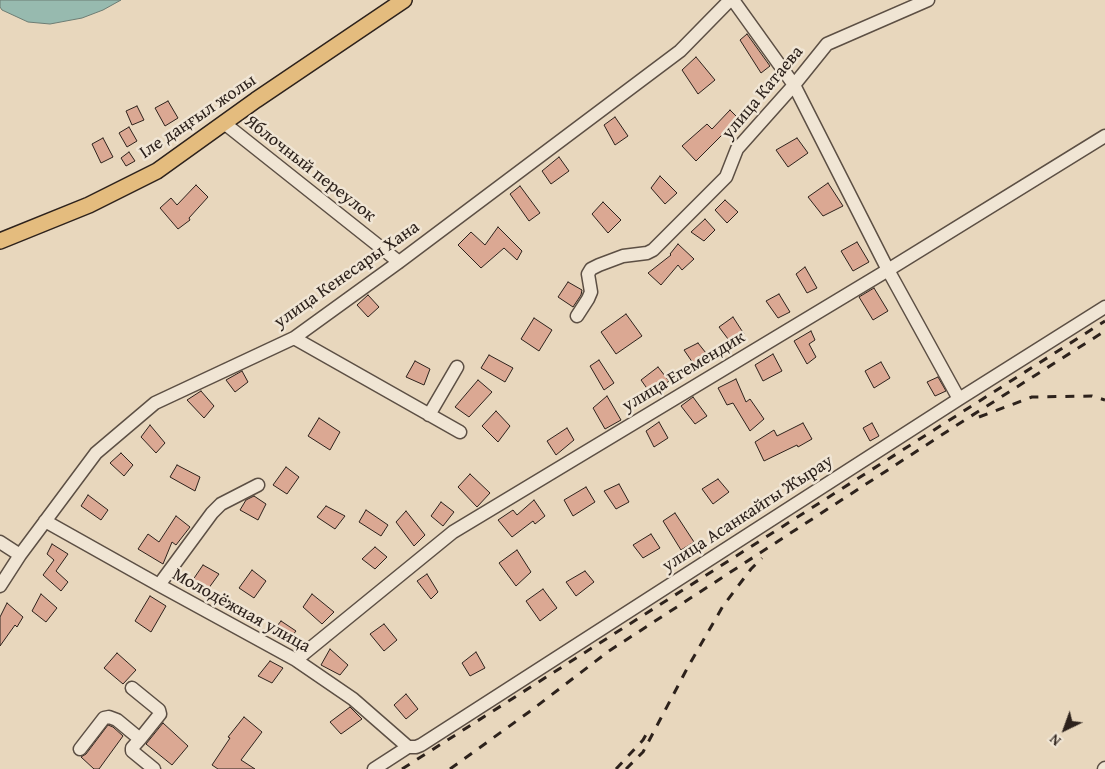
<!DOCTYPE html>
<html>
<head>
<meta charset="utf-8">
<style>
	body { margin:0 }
	#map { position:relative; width:1105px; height:769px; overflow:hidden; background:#e8d7bd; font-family:"Gentium Book Plus",serif }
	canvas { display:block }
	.north { position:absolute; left:1040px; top:704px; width:50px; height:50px; -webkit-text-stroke:4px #f0e5d4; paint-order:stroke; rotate:222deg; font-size:14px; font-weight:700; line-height:20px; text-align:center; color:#2d221c }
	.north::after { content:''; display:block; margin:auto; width:18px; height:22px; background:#2d221c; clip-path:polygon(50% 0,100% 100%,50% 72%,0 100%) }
</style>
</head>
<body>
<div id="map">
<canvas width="1105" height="769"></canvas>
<div class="north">N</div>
</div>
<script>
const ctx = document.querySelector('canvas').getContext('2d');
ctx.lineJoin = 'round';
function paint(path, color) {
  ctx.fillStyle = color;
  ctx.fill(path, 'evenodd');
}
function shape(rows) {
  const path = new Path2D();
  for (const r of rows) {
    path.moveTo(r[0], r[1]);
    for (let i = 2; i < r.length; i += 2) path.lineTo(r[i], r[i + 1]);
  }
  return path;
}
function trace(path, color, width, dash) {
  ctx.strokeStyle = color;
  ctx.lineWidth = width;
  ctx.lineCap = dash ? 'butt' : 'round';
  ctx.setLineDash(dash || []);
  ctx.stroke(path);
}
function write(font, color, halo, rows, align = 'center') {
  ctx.font = font + ' "Gentium Book Plus",serif';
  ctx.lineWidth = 5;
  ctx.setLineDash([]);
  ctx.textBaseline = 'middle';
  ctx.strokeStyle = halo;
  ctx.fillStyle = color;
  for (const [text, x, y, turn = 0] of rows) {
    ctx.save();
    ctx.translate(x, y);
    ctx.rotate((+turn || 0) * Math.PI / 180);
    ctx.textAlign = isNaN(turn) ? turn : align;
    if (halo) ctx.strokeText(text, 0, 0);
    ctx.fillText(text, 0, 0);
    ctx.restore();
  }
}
const water = shape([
	[0,0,121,0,103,10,82,18,50,24,28,22,2,10,0,7,0,0]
]);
paint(water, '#97baaf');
trace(water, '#6d7d74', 1);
const building = shape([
	[747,34,770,66,761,73,740,40,747,34],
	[696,57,715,80,698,94,682,70,696,57],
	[168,101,178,118,165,126,155,108,168,101],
	[137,106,144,120,132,125,126,111,137,106],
	[730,110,742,122,733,135,728,129,696,161,682,146,707,124,712,129,730,110],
	[615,117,628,136,615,145,604,125,615,117],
	[129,127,137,141,127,147,119,133,129,127],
	[103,138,113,157,101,163,92,144,103,138],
	[797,138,808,153,788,167,776,150,797,138],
	[129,152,135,161,126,166,121,158,129,152],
	[559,157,569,171,551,184,542,171,559,157],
	[660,176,677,193,665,204,651,188,660,176],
	[828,183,843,206,823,216,808,197,828,183],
	[196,185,208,197,189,218,190,220,178,229,160,208,171,198,177,205,196,185],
	[520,186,540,213,529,221,510,194,520,186],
	[725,200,738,212,727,223,715,210,725,200],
	[603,202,621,220,608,233,592,214,603,202],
	[705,219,715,230,704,241,691,232,705,219],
	[498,227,522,251,517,260,504,248,481,268,458,245,471,232,485,245,498,227],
	[857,242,869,262,853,271,841,251,857,242],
	[678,244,694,259,682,270,678,265,661,285,648,273,671,255,670,254,678,244],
	[805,267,817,288,807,293,796,274,805,267],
	[568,282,582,290,581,295,573,307,558,297,568,282],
	[874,288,888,311,873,320,859,297,874,288],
	[779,294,790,312,778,318,766,301,779,294],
	[368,295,379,307,368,317,357,305,368,295],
	[626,314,642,336,616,354,601,332,626,314],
	[733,317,744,334,731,343,719,327,733,317],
	[534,318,552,330,539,351,521,339,534,318],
	[811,331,815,340,809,344,816,357,807,364,794,341,811,331],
	[698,343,710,358,695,366,684,350,698,343],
	[773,354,782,371,763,381,755,365,773,354],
	[489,355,513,368,505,382,481,368,489,355],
	[599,360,614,383,604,390,590,366,599,360],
	[415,361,430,369,424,385,406,377,415,361],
	[881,362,890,378,874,388,865,371,881,362],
	[658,367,669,381,651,394,641,380,658,367],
	[242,371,248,382,235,392,226,380,242,371],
	[938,377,946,391,935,396,927,382,938,377],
	[736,379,746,402,750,399,764,419,750,431,733,403,727,405,718,388,736,379],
	[478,380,492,392,469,417,455,407,478,380],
	[201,391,214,406,204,418,187,400,201,391],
	[607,396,621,420,605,429,593,408,607,396],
	[693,397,707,416,695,424,681,406,693,397],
	[496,411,510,426,498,442,482,426,496,411],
	[319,418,340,432,330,450,308,436,319,418],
	[659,422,668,438,654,447,646,431,659,422],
	[803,423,812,439,798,447,797,445,764,461,755,442,774,430,777,436,803,423],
	[872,423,879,436,870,441,863,428,872,423],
	[150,425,165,443,156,453,141,437,150,425],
	[567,428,574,440,556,455,547,441,567,428],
	[121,453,133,465,124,476,110,463,121,453],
	[177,465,200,477,195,491,170,477,177,465],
	[286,467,299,477,287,494,273,485,286,467],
	[470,474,490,493,477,507,458,487,470,474],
	[718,479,729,492,713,504,702,489,718,479],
	[619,484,629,502,616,509,604,491,619,484],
	[586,487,595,502,573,516,564,500,586,487],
	[88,495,108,510,101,520,81,506,88,495],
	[254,496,266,504,258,520,240,510,246,500,254,496],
	[534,500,545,516,535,524,533,521,512,537,498,520,513,510,517,515,534,500],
	[441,502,454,512,443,526,431,516,441,502],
	[326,506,345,516,335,529,317,517,326,506],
	[366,510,388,525,381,536,359,522,366,510],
	[406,511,425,535,414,546,396,522,406,511],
	[675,513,694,542,681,550,663,521,675,513],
	[176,516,190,527,176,545,172,542,163,564,138,549,148,534,159,542,176,516],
	[651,534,660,548,643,558,633,545,651,534],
	[52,544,68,554,56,571,68,582,61,591,43,575,54,560,47,554,52,544],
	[375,547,387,557,375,569,362,559,375,547],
	[517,550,531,572,516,586,499,563,517,550],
	[203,565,219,574,203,596,188,587,203,565],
	[252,570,266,581,254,598,239,588,252,570],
	[585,571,594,582,576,596,566,582,585,571],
	[427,574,438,592,431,599,417,581,427,574],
	[543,589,557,608,540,621,526,601,543,589],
	[41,594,57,608,46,622,32,611,41,594],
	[312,594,334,612,322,624,303,607,312,594],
	[150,596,166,606,151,632,135,621,150,596],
	[7,603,23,617,17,627,15,625,0,646,0,617,7,603],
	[281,621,296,631,288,641,273,631,281,621],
	[384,624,397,640,384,651,370,634,384,624],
	[330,649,348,665,340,675,321,665,330,649],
	[476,652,485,668,470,676,462,663,476,652],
	[117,653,136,670,123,684,104,668,117,653],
	[270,661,283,668,272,683,258,676,270,661],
	[406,694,418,709,406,719,394,705,406,694],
	[350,707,362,719,341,734,330,722,350,707],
	[244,717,262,732,241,760,255,769,218,769,212,765,230,738,228,737,244,717],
	[163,723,188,746,172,765,146,744,163,723],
	[108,725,113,727,123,736,99,769,94,769,81,757,86,754,108,725]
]);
paint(building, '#dba893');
trace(building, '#2d221c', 1);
const minor = shape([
	[733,0,794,85,888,270,959,399],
	[224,123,399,262],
	[577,316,588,299,591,292,588,274,591,269,599,265,623,256,647,253,653,250,726,177,737,149,794,85,827,44,928,0],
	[294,338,460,432],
	[429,415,457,367],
	[45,521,159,585,296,660,353,699,408,747],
	[0,542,20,555],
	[159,585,212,513,221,504,258,485],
	[0,586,20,555,96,453,155,403,294,338,399,262,680,51,730,0],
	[296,660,453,532,888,270,1105,136],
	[132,688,159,710,160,714,140,739],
	[408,747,416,747,421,745,959,399,1105,307],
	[80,749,104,718,109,717,117,720,140,739,132,748,132,751,154,769],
	[374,769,408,747],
	[1104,769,1105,768]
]);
const major = shape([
	[0,241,89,205,157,171,256,100,404,0]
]);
trace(minor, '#5c4f44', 15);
trace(major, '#2d221c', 18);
trace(minor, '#f0e5d4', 12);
trace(major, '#e4bc7e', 15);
trace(shape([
	[979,417,1032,397,1092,396,1105,400],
	[402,769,1105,321],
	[450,769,529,712,609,651,957,425,1105,331],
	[616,769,643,740,647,733],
	[626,769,643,752,689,665,723,606,751,569,762,558]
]), '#2d221c', 3, [9, 9]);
write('18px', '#2d221c', '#f0e5d4', [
	["улица Катаева",763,93,-50],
	["Іле даңғыл жолы",198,117,-34],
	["Яблочный переулок",310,169,38],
	["улица Кенесары Хана",347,275,-35],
	["улица Егемендик",684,372,-31],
	["улица Асанкайгы Жырау",748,514,-33],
	["Молодёжная улица",241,611,29]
]);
</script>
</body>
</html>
